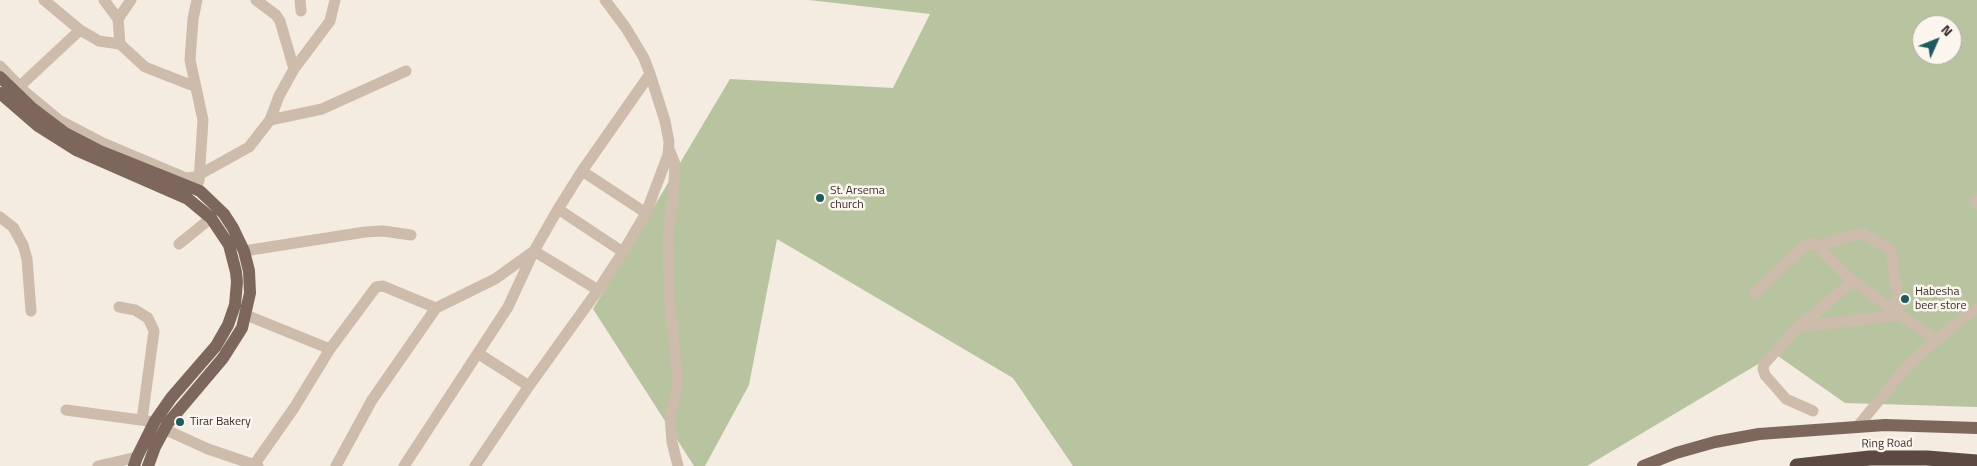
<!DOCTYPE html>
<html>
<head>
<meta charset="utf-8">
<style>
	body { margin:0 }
	#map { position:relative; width:1977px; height:466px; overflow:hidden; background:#f4ebe1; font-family:"Titillium Web",sans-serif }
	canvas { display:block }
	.north { position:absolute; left:1912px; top:15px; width:50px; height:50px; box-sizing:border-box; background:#fbf5ee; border:1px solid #aea6a0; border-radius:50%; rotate:46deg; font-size:14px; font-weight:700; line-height:20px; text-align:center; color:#3b302b }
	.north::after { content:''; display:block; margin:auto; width:18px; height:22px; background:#1f5a5e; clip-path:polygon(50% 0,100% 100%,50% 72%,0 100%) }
</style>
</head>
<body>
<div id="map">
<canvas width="1977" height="466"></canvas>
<div class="north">N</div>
</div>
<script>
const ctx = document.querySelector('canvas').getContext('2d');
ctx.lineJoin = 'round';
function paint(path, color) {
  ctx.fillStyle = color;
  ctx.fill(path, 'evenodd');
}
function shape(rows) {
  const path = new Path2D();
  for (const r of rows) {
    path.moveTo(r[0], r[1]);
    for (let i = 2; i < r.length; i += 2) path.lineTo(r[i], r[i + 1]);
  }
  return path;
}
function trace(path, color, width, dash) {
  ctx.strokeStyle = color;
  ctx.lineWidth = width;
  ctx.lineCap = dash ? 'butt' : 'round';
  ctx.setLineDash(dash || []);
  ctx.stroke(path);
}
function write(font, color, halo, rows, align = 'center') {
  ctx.font = font + ' "Titillium Web",sans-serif';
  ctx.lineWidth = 5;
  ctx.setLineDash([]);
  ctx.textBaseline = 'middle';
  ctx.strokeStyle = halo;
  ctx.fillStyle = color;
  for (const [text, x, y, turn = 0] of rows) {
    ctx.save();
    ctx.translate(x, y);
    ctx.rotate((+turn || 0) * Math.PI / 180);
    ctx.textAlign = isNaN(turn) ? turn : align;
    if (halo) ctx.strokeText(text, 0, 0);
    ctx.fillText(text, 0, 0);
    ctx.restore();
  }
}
paint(shape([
	[809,0,1977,0,1977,407,1845,403,1775,354,1587,466,1073,466,1013,378,777,239,749,385,705,466,694,466,593,309,730,79,893,88,930,14],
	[1922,25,1952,25,1952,55,1922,55]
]), '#b8c4a0');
trace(shape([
	[44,0,80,30,99,41,120,44,145,67,196,87],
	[104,0,118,19,120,44],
	[197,0,193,19,190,60,203,120,199,181],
	[300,0,301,11],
	[118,19,131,0],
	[0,66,25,92,59,120,103,143,186,178,190,182],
	[294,69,330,21,335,0],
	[19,87,80,30],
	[270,120,322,109,406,71],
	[669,149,675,164,673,200,668,236,669,294,678,385,670,416,672,442,678,466],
	[582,171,646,213],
	[186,178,195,177,249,147,270,120,279,96,294,69,280,21,276,15,256,0],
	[1975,200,1977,204],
	[558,209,623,252],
	[0,217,13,227,23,245,27,259,31,311],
	[179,244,211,218],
	[244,251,365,232,383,231,411,235],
	[1754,294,1805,245,1809,243,1821,247],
	[119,307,135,310,148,318,154,331,142,420],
	[246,315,330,349],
	[1798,327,1900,315,1891,250,1862,233,1823,244,1821,247,1822,251,1853,281,1900,315,1936,340],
	[479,354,529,386],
	[66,410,148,421],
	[1813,411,1786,399,1765,375,1763,369,1764,364,1798,327,1853,281],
	[1858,426,1907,366,1949,329,1977,309],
	[164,429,208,449,258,466],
	[254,465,294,408,330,349,376,287,383,286,436,308,495,279,534,251,598,290],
	[98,466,137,457],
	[336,466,372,400,436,308],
	[404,466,508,307,534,251,558,209,582,171,650,74],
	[475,466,529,386,598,290,623,252,646,213,668,155,669,142,665,121,650,74,644,58,626,28,605,0]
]), '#cdbbac', 11);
trace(shape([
	[0,77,32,108,65,133,100,151,200,191,224,214,233,228,244,251,249,271,250,293,242,328,223,358,168,423,155,447,148,466],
	[0,93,38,126,76,150,188,199,211,218,229,245,236,272,237,282,235,305,228,325,216,346,171,398,155,421,137,457,134,466],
	[1643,466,1676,453,1715,442,1759,434,1885,425,1977,428]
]), '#7d675c', 12);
trace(shape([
	[1797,466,1870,458,1927,458,1977,462]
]), '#5c4a42', 15);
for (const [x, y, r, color] of [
	[820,198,5,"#1f5a5e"],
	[1905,299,5,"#1f5a5e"],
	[180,422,5,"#1f5a5e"]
]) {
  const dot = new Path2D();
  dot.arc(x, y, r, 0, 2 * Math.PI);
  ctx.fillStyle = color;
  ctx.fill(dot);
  trace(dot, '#fbf5ee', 2);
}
write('12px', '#3b302b', '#fbf5ee', [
	["St. Arsema",830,191],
	["church",830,205],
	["Habesha",1915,292],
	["beer store",1915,306],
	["Tirar Bakery",190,422]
], 'left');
write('12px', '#3b302b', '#fbf5ee', [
	["Ring Road",1887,444,-1]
]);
</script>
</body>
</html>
